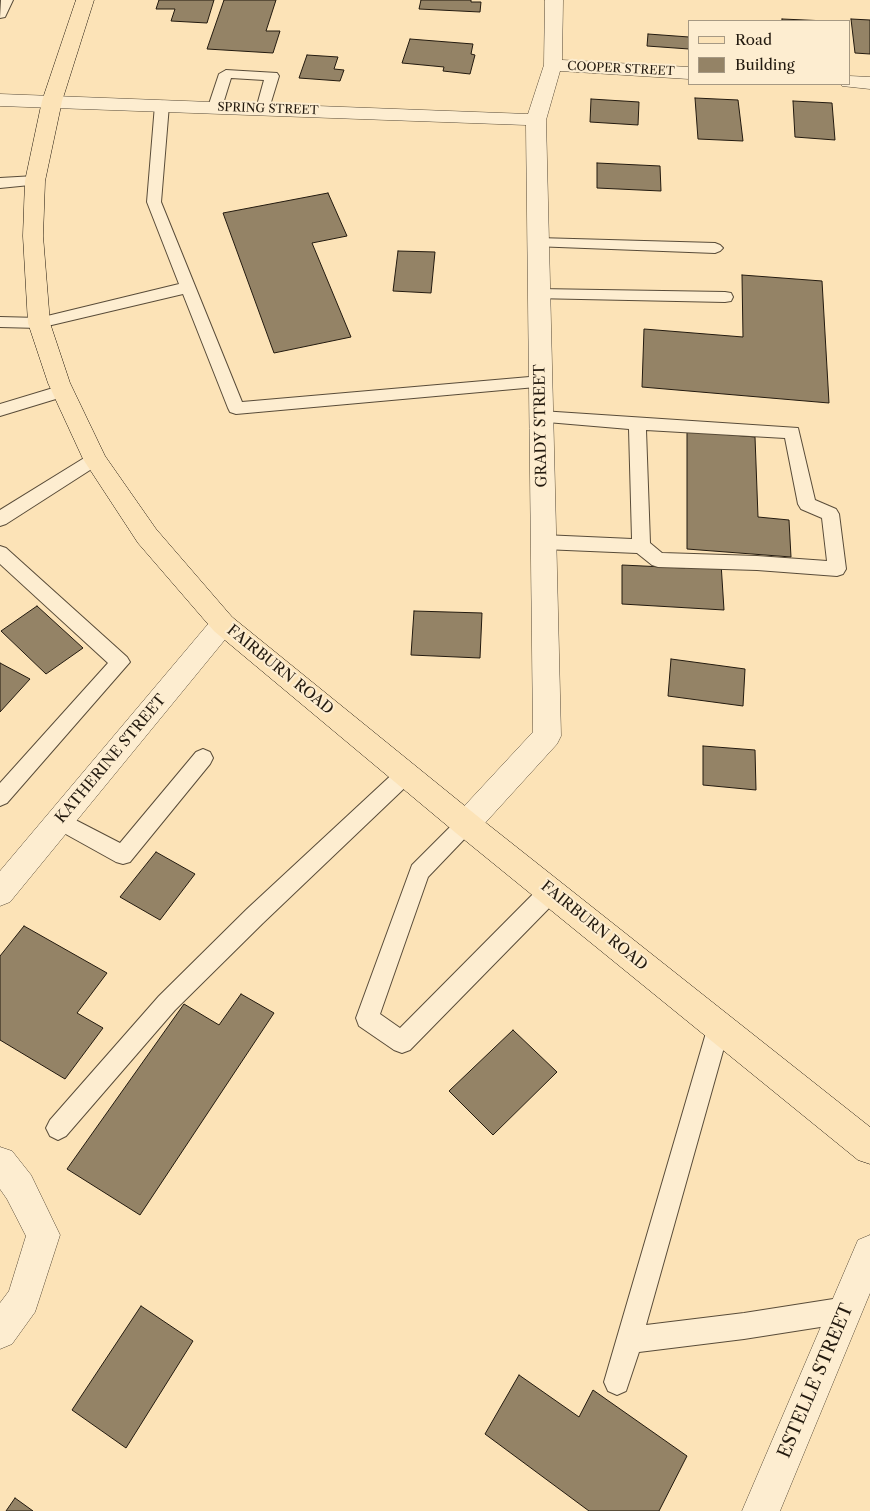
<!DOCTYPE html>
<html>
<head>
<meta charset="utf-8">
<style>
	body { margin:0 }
	#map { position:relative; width:870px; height:1511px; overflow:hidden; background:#fce3b7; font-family:"Libre Caslon Text",serif }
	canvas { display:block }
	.legend { position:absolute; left:688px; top:20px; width:162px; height:65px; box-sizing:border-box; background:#fdedd0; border:1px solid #a69983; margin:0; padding:6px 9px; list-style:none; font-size:15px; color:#231a0f }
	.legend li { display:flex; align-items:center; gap:10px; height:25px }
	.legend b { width:25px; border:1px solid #a69983 }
</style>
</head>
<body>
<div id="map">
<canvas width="870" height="1511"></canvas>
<ul class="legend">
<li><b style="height:6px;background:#fce3b7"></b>Road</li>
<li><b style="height:14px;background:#948366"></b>Building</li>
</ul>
</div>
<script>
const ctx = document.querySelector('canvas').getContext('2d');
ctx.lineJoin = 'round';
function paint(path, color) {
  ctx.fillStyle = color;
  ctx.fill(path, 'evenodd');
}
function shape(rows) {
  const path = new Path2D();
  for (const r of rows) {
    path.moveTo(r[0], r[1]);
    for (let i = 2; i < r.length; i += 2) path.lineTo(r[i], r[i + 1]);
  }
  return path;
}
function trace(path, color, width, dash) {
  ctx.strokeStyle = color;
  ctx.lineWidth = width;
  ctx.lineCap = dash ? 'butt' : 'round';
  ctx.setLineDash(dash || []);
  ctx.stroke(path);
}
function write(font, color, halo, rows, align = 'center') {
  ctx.font = font + ' "Libre Caslon Text",serif';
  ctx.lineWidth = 4;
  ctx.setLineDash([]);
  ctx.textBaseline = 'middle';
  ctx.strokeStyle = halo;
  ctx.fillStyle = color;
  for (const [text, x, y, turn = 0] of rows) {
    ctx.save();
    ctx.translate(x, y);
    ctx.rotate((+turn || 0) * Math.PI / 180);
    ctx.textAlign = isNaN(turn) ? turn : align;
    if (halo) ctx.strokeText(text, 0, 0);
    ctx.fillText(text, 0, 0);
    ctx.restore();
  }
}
const building = shape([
	[159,0,214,0,207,23,171,21,175,9,156,9,159,0],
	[224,0,276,0,266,31,280,31,273,53,207,49,224,0],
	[421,0,471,0,471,2,481,2,480,12,419,9,421,0],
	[782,19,827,21,782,21,782,19],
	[851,19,870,20,870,54,855,53,851,19],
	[648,34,689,37,689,49,647,46,648,34],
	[410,39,473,44,471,54,475,55,470,74,443,71,444,67,402,63,410,39],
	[307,55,338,57,334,69,344,70,340,81,299,78,307,55],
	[695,98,738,100,743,141,698,139,695,98],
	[591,99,639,102,638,125,590,122,591,99],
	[793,101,832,103,835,140,795,137,793,101],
	[597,163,660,166,661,191,597,188,597,163],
	[328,193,347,236,312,243,351,337,274,353,223,213,328,193],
	[398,251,435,252,431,293,393,291,398,251],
	[742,275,822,281,829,403,642,387,644,329,743,337,742,275],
	[687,431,755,437,758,517,789,520,791,557,687,549,687,431],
	[684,562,721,563,724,610,622,604,622,565,685,568,684,562],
	[37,606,83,648,46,674,1,631,37,606],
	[414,611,482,613,480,658,411,655,414,611],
	[671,659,745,669,743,706,668,696,671,659],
	[0,663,30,679,0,712,0,663],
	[703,746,755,750,756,790,703,785,703,746],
	[156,852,195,874,160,920,120,897,156,852],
	[24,926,107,973,77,1013,103,1028,65,1079,0,1040,0,956,24,926],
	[241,994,274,1013,140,1215,67,1169,184,1004,219,1025,241,994],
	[513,1030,557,1072,493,1135,449,1091,513,1030],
	[141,1306,193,1341,126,1448,72,1410,141,1306],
	[519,1375,579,1417,593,1390,687,1456,659,1511,589,1511,485,1434,519,1375],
	[15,1498,33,1511,6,1511,15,1498]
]);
paint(building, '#948366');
trace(building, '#231a0f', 1);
const lane = shape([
	[1,0,13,0,5,17,0,18,1,0],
	[226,70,277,73,279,76,268,112,258,112,256,109,264,80,231,78,222,107,220,110,210,110,208,107,219,74,226,70],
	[162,101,169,105,161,202,242,402,541,376,547,378,549,382,547,386,236,414,230,412,228,408,183,294,39,328,0,327,0,317,39,318,179,284,147,202,155,105,162,101],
	[35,176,40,178,42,181,40,184,0,188,0,178,35,176],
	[538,238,715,243,720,245,723,248,720,251,715,253,533,246,530,243,533,240,538,238],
	[539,289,725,292,731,293,733,297,731,301,725,302,533,298,531,294,533,290,539,289],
	[63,385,69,387,71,391,69,395,0,416,0,404,63,385],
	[541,411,798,428,815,500,836,509,839,514,846,569,843,574,837,576,757,570,658,567,652,565,637,553,543,549,537,547,534,542,537,537,543,535,632,539,629,429,535,421,533,417,535,413,541,411],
	[646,430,785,438,798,504,801,509,822,518,827,561,757,556,662,553,650,543,646,430],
	[95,453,101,455,104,459,101,463,6,524,0,526,0,510,89,455,95,453],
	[0,546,6,548,127,657,130,662,7,803,0,806,0,783,108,663,0,564,0,546],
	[203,749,210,752,213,758,210,764,130,862,123,864,116,862,53,827,50,821,53,815,60,812,120,843,196,752,203,749],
	[406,765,413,768,416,774,413,780,263,923,175,1010,66,1136,58,1140,50,1136,46,1128,50,1120,159,996,247,909,399,768,406,765],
	[466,815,473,818,476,824,473,830,428,877,380,1014,400,1028,543,884,551,881,559,884,562,891,559,898,410,1050,402,1053,394,1050,359,1026,356,1018,412,865,459,818,466,815],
	[719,1015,727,1018,730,1026,646,1325,744,1313,846,1297,855,1301,859,1310,855,1319,846,1323,744,1339,639,1352,626,1391,617,1395,608,1391,604,1382,708,1026,711,1018,719,1015]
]);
const street = shape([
	[545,0,563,0,562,60,689,67,689,79,560,71,546,120,561,736,557,744,476,833,466,836,456,833,452,824,456,815,533,732,526,125,0,106,0,94,528,114,544,65,545,0],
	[849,76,870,77,870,89,842,86,841,84,849,84,849,76],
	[223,614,232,617,236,624,232,631,10,902,0,906,0,871,214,617,223,614],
	[0,1147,12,1151,31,1175,60,1235,35,1312,12,1344,0,1349,0,1303,9,1291,26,1236,7,1199,0,1189,0,1147],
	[870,1235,870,1293,780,1511,742,1511,858,1240,870,1235]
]);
const primary = shape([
	[76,0,94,0,62,101,45,181,43,236,50,323,70,383,105,456,156,529,232,617,476,815,870,1127,870,1164,858,1160,456,833,214,631,138,543,83,459,48,383,28,323,23,236,25,181,42,101,76,0]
]);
trace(lane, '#594c39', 2);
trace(street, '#594c39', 1);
trace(primary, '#231a0f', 1);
paint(lane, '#fdedd0');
paint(street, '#fdedd0');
paint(primary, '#fce3b7');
write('12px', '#231a0f', '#fdedd0', [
	["COOPER STREET",621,69,3],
	["SPRING STREET",268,109,2]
]);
write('15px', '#231a0f', '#fdedd0', [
	["GRADY STREET",541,426,-91],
	["FAIRBURN ROAD",280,670,39],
	["KATHERINE STREET",111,759,-50],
	["FAIRBURN ROAD",594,926,39]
]);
write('18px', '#231a0f', '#fdedd0', [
	["ESTELLE STREET",816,1381,-67]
]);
</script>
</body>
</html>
